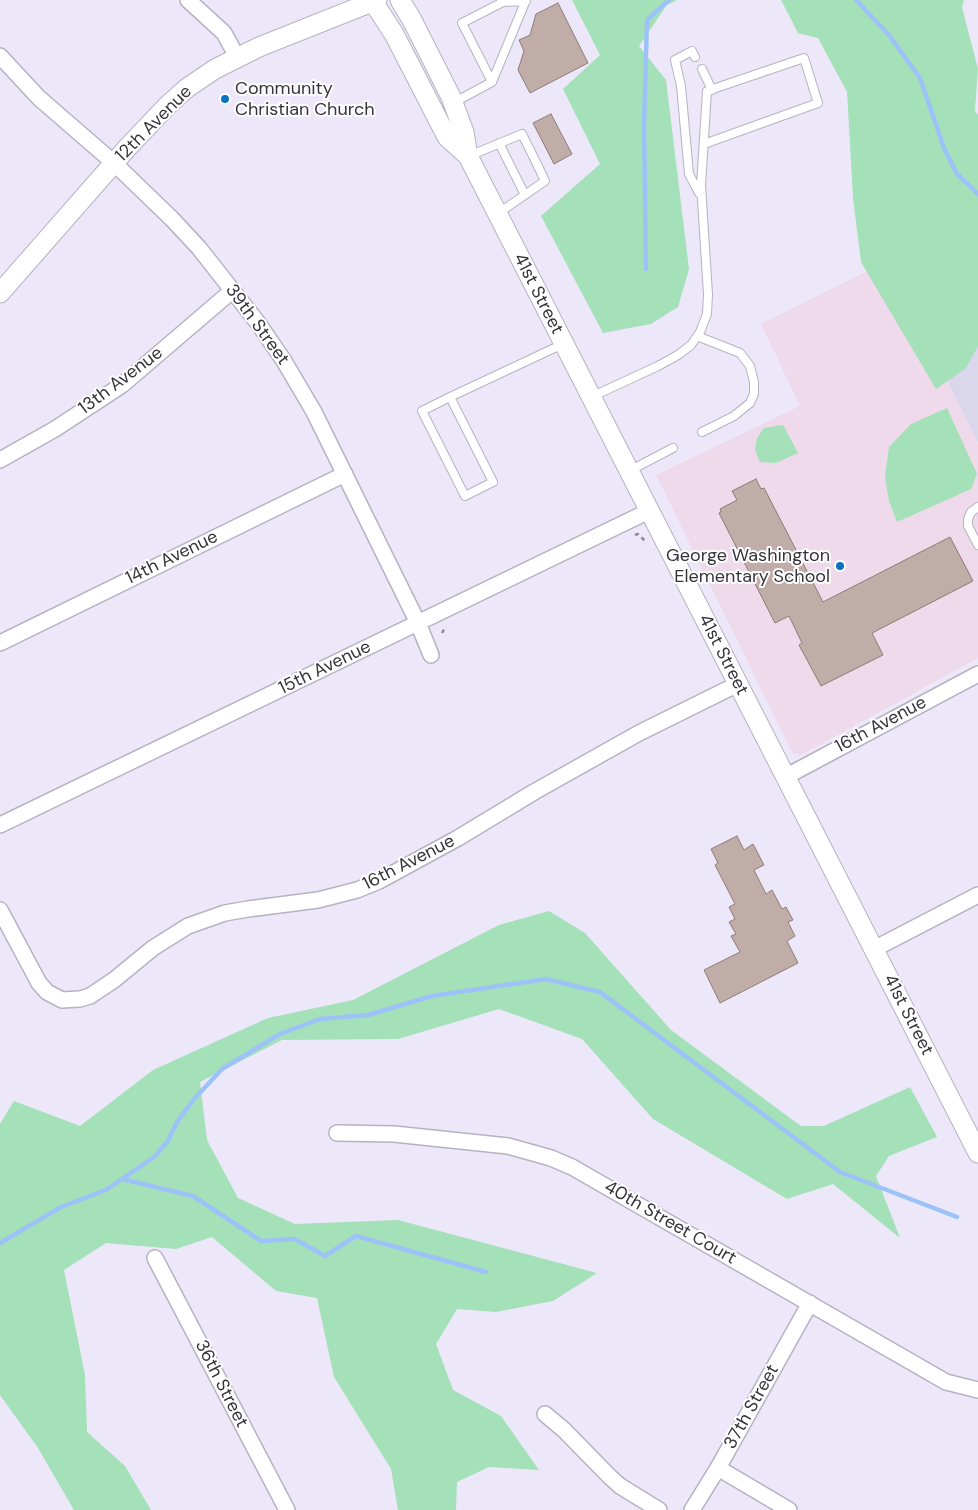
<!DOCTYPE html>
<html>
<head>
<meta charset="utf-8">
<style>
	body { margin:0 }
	canvas { display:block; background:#ece8fa }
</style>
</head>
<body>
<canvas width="978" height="1510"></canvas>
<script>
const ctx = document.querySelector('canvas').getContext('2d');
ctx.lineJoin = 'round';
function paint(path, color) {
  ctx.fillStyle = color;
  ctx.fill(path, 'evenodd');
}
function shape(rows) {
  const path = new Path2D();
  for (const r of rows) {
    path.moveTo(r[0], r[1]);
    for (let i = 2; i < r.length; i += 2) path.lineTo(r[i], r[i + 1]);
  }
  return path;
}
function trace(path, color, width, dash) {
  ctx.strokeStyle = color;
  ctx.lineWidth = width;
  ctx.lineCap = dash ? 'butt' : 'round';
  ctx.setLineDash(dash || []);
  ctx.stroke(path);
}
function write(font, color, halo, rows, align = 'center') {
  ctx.font = font + ' "DM Sans",sans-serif';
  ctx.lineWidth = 4;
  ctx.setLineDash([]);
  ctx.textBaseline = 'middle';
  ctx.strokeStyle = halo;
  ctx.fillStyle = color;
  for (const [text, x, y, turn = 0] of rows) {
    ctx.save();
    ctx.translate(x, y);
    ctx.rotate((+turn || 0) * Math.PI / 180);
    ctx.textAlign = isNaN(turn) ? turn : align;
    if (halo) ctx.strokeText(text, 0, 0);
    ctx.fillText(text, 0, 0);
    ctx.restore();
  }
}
paint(shape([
	[978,310,978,443,926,338]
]), '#dad7ed');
paint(shape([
	[978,216,926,338,978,443,978,658,803,754,793,754,656,475,800,406,761,324]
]), '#eedaea');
paint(shape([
	[572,0,677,0,667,5,639,46,666,80,689,269,678,307,651,324,603,333,541,216,600,164,563,89,600,55],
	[781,0,964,0,962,7,978,69,975,111,978,115,978,346,966,368,936,389,861,262,853,198,847,92,818,38,798,33],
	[947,408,977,474,971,489,897,522,889,501,885,477,889,447,911,424],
	[783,425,798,453,776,463,760,462,755,450,757,438,764,428],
	[549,911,585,933,671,1030,801,1126,824,1126,910,1087,937,1137,889,1156,876,1176,900,1238,833,1184,787,1199,653,1119,582,1039,499,1009,398,1039,282,1040,200,1082,207,1140,238,1198,295,1224,398,1220,597,1273,553,1301,496,1312,457,1309,436,1344,453,1390,501,1416,539,1470,489,1467,457,1482,456,1510,398,1510,391,1469,334,1377,317,1298,276,1291,212,1237,176,1249,106,1243,64,1270,85,1375,87,1432,125,1466,151,1510,74,1510,38,1448,0,1395,0,1124,14,1101,80,1126,153,1070,268,1018,353,1000,499,925]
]), '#a4e0b8');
trace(shape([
	[856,0,889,35,920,78,944,148,957,174,978,194],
	[646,269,644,126,647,20,669,0],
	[122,1179,193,1196,261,1241,295,1239,325,1256,356,1236,486,1272],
	[0,1243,61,1207,106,1190,154,1157,168,1141,177,1122,195,1098,222,1069,280,1034,320,1019,368,1015,432,996,546,979,600,992,840,1172,957,1217]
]), '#9dc2f8', 4.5);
const building = shape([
	[558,3,588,63,530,93,518,70,524,51,519,40,530,35,536,14,558,3],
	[551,114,572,154,554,164,533,123,551,114],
	[756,479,761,489,764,488,823,602,950,537,973,581,872,633,883,655,821,686,799,645,802,643,789,616,775,623,719,513,721,512,720,509,737,500,732,491,756,479],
	[737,836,744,850,753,844,764,865,754,870,766,894,772,890,782,909,786,907,793,920,788,922,795,936,787,941,798,963,720,1003,704,970,740,952,731,936,736,934,729,922,735,919,729,907,735,904,715,865,718,863,711,849,737,836]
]);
paint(building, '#c1ada8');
trace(building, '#8e7b77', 1);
const service = shape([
	[695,57,692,51,675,60,681,86,689,174,699,193],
	[702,69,712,90],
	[492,82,462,23,503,2,526,1],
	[453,103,492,82,526,0],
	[499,143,525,195],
	[469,156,522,134,535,160,545,181,497,214],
	[697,336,740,353,750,366,754,382,754,394,750,403,734,416,702,432],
	[450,397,493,482,465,496,422,411,450,397,563,344],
	[591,397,658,366,678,355,691,345,700,332,707,314,708,294,701,185,707,91,804,58,818,103,704,144],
	[629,471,673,448],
	[978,507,971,512,968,519,968,526,978,545]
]);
const minor = shape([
	[188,0,224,33,237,57],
	[0,56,39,98,114,163,172,219,199,248,258,323,284,361,314,412,418,623,431,655],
	[0,460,55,429,122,385,233,290],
	[0,643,345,474],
	[785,777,978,674],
	[0,825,649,511],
	[0,910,39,983,47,992,62,1000,80,999,90,996,114,980,153,948,188,926,225,913,248,909,318,900,357,890,379,881,458,838,534,792,639,733,738,684],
	[874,949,978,895],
	[337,1133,394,1134,508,1146,551,1158,572,1167,946,1382,978,1390],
	[155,1258,287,1510],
	[545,1414,564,1430,610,1477,620,1486,659,1510],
	[718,1468,789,1510],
	[692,1510,718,1468,810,1303]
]);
const tertiary = shape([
	[372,0,394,34,447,137,468,156,978,1153],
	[400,0,412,20,451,97,464,132,468,156],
	[0,293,128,147,168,105,187,88,215,69,259,47,377,0]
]);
trace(service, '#b6b2c3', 10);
trace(minor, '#b6b2c3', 18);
trace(tertiary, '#b6b2c3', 21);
trace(shape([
	[635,535,638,534,645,541],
	[442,633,446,626]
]), '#8c8995', 2.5, [4, 4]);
trace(service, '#fff', 8);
trace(minor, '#fff', 15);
trace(tertiary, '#fff', 19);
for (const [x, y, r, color] of [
	[225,99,5,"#0b72bd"],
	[840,566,5,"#0b72bd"]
]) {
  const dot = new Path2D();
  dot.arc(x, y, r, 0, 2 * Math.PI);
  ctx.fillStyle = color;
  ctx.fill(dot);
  trace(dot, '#fff', 2);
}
write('18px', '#35333a', '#fff', [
	["Community",235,89],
	["Christian Church",235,110],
	["George Washington",830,556,"right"],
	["Elementary School",830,577,"right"]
], 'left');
write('18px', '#35333a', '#fff', [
	["12th Avenue",154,124,-45],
	["41st Street",538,294,63],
	["39th Street",257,325,54],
	["13th Avenue",121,381,-37],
	["14th Avenue",172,558,-26],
	["41st Street",723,655,63],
	["15th Avenue",325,668,-26],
	["16th Avenue",881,725,-28],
	["16th Avenue",409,863,-27],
	["41st Street",908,1015,63],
	["40th Street Court",670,1223,30],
	["36th Street",221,1384,63],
	["37th Street",752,1407,-61]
]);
</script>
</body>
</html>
